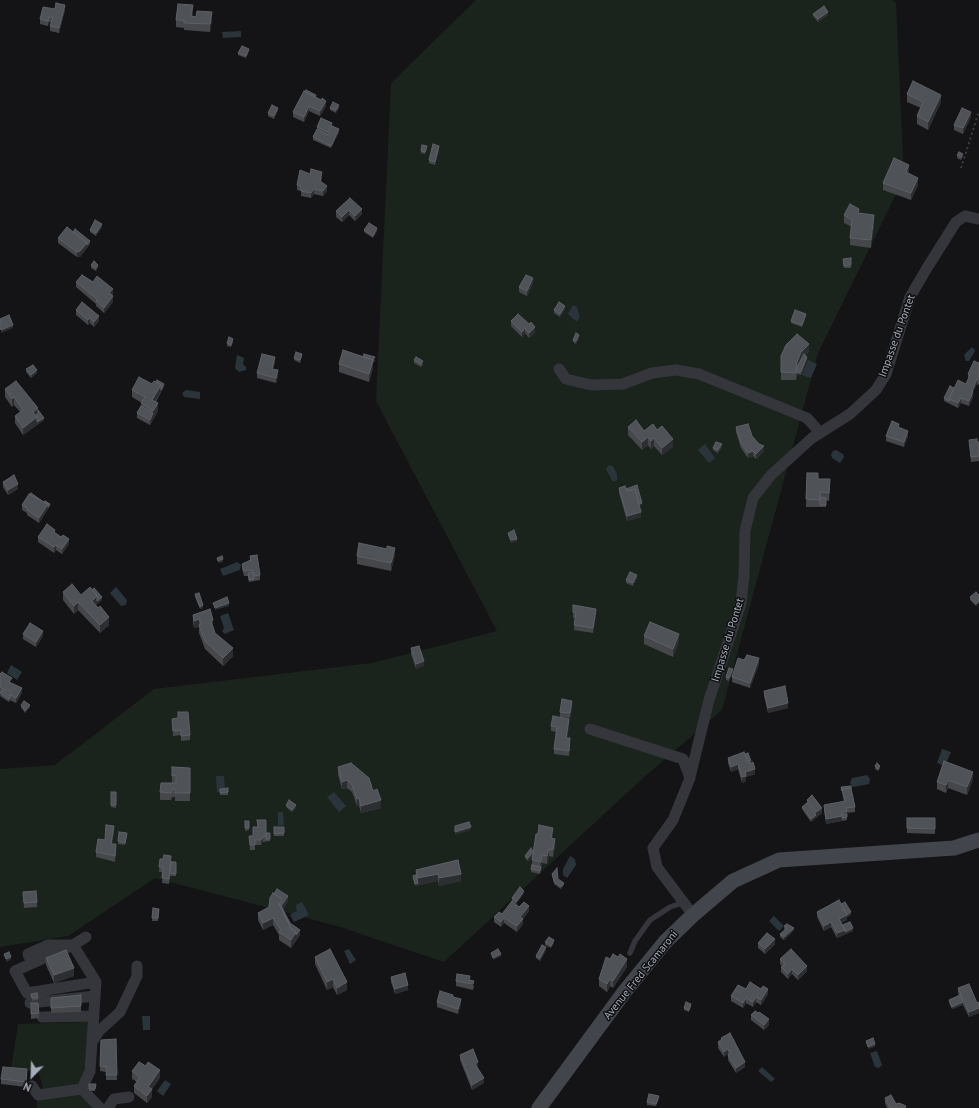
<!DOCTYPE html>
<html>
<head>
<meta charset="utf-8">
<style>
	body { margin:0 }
	#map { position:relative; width:979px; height:1108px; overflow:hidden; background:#141416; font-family:"PT Sans",sans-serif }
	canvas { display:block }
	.north { position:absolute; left:12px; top:1056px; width:40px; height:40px; -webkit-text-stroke:3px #0f0f11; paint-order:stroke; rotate:203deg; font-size:11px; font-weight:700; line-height:16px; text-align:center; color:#a4acb7 }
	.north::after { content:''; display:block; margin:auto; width:14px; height:18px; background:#a4acb7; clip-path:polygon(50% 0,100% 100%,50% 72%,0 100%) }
</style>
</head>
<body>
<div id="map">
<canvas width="979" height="1108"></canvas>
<div class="north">N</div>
</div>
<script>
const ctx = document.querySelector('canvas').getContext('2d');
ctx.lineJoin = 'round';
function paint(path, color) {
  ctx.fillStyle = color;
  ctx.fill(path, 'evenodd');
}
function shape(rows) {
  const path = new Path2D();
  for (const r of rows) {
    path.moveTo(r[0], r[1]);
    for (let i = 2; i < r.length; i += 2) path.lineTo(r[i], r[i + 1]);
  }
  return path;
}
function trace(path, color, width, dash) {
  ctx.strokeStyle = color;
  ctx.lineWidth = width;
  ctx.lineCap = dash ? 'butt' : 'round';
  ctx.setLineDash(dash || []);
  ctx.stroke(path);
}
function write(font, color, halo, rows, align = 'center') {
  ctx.font = font + ' "PT Sans",sans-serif';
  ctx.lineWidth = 3;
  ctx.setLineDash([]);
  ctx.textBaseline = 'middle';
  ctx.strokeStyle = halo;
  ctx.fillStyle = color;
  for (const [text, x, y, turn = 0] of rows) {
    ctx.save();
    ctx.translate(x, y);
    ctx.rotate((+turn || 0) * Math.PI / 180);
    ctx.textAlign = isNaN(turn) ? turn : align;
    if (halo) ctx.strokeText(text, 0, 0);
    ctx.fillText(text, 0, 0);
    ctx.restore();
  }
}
paint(shape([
	[476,0,892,0,896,3,904,178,818,353,722,710,642,779,444,962,337,926,155,878,68,936,0,947,0,769,55,765,154,689,372,663,497,631,376,401,391,83],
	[88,1022,85,1069,79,1085,44,1090,38,1071,11,1069,18,1024],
	[80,1094,94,1108,37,1108,37,1100]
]), '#1b241c');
paint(shape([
	[241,31,241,37,223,38,222,32],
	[573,305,577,307,580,318,578,319,577,322,568,314],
	[972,347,975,350,974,353,969,361,966,361,964,355],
	[237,355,244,358,243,364,246,367,246,370,239,372,235,368],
	[808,360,817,364,811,378,802,375],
	[186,390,200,392,200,399,184,397,182,393],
	[705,444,715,458,709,463,698,450],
	[836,450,843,454,844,457,840,463,832,458,831,454,833,451],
	[609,465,613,466,617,474,617,480,613,482,606,469],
	[237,562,241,565,240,570,223,576,220,569],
	[116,587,127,600,126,605,121,606,110,593],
	[228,613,234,630,225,634,222,631,224,628,220,616],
	[11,665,22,672,17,680,7,673],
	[942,749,951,752,945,766,937,763],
	[867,775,870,779,869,784,853,787,850,783,852,778],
	[216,776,224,776,225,791,217,792],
	[334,792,346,806,339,812,327,797],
	[278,812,283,812,284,825,278,826],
	[570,856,575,859,576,865,567,878,563,875,563,869],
	[302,902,309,915,294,922,290,915,297,911,296,905],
	[774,916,784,926,779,931,769,921],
	[349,949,356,960,350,964,344,951],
	[142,1016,150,1016,150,1030,143,1030],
	[877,1051,882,1065,879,1068,875,1067,870,1053],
	[762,1067,775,1079,771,1082,758,1071],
	[165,1080,171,1084,163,1096,157,1091]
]), '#29353b');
trace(shape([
	[961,168,979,111]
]), '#3a3d42', 2, [2, 3]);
trace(shape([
	[630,953,635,941,650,920,670,907,682,903]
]), '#34363b', 5.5);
trace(shape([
	[559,369,566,379,591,385,623,384,652,373,676,370,699,374,807,418,816,428,819,434],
	[590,729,683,759,690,778,673,820,653,848,657,867,693,915],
	[690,777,709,700,741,603,744,576,745,531,753,498,771,475,812,438,850,414,876,390,886,374,910,297,927,268,956,222,965,216,979,219],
	[86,937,73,945,96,982,90,1071,82,1089,100,1108],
	[32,963,28,954,48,945,73,945,15,971,27,993,96,982],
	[30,1003,95,996],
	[42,1017,94,1016],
	[92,1042,99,1031,120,1012,137,976,137,966],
	[32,1086,38,1095,82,1089],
	[108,1108,114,1099,129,1097]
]), '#34363b', 11);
trace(shape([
	[539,1108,625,991,665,942,693,915,733,881,779,860,954,848,979,840]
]), '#42454b', 15);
paint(shape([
	[55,9,65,10,59,33,50,31,50,26,51,22,49,22,48,26,40,24,40,19],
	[193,12,192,17,212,20,210,32,184,30,184,28,176,27,176,20],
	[813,14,828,15,818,22,813,16],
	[249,51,246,58,238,55,238,53],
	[907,94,941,102,928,130,917,124,917,116,921,108,907,102],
	[316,98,326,106,320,116,309,111,304,122,293,117,293,112],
	[330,108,339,108,336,113,330,110],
	[278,110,274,119,268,116,268,113],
	[971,117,963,134,954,130,954,125],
	[332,126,339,132,331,148,313,140,313,137,317,129,317,127],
	[427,149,425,154,421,153,421,151],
	[439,149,435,165,429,163,429,160],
	[957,155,963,156,961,160,957,158],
	[909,172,908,173,918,185,911,200,883,190,883,183],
	[310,174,322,177,321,182,327,191,323,196,314,194,311,198,301,196,301,191,297,190,297,185],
	[350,198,362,214,355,221,349,215,342,222,336,217,336,211],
	[859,213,874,223,871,248,850,245,850,238,852,227,844,223,844,215],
	[102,227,96,236,90,232,90,230],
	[364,230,377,231,373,238,364,232],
	[58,238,90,244,80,257,77,257,58,243],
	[843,259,851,265,851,268,844,268],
	[91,265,98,267,96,271,91,268],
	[76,282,113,294,112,295,113,302,104,313,96,306,96,304,76,287],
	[533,283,527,296,519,292,519,287],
	[565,309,560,317,554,313,554,310],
	[76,310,99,321,94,327,90,323,88,325,76,315],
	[806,316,802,327,791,323,791,321],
	[511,321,535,332,529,338,525,333,522,337,511,326],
	[579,338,576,344,573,342,573,340],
	[233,342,231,347,227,346,227,343],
	[809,352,805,355,807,360,801,375,797,374,796,380,781,380,781,356],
	[302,356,300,363,294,360,294,358],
	[363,357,375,360,373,363,373,368,369,382,339,372,339,364],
	[414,360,423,364,421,367,414,363],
	[275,362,273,369,278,376,276,383,257,378,257,373],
	[979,363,979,385,977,384,973,392,973,397,969,406,961,403,958,408,944,401,944,398,954,388,966,384,968,379,968,374],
	[26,369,37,373,31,378,26,372],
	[152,384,164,386,156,402,158,411,150,425,137,418,137,413,141,406,142,403,132,397,132,390],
	[5,389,38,410,44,420,23,435,15,423,15,416,20,412,14,405,12,407,5,397],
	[628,427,644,431,657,430,673,447,662,455,654,446,651,449,648,445,642,450,628,435],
	[736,427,764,451,756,459,753,456,748,458,741,448,736,432],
	[899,427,908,436,904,447,886,441,886,436],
	[969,440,977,442,979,442,979,461,971,462],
	[722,447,718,453,713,450,713,448],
	[807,473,818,479,830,487,829,501,826,500,826,507,806,507],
	[3,482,18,489,8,495,3,487],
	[619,488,626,489,642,505,639,506,641,517,627,521,619,493],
	[42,501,50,506,39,523,27,515,27,513,22,510,22,505],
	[55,533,69,544,62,554,56,550,54,553,38,542,38,537],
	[508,533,517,541,511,543,508,535],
	[395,555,391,571,357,564,357,556],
	[250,556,260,575,260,580,249,582,248,576,244,576,242,569,242,564,250,560],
	[637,577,633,586,626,583,626,580],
	[63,592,81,595,102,600,96,605,109,625,100,633,78,610,74,614,63,600],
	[195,594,203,608,200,609,195,597],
	[979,595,979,603,976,606,970,600,970,597],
	[573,612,596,614,593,633,574,630,575,618,573,618],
	[193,615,213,628,215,633,233,656,223,666,205,649,199,633,199,627,194,628,193,623],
	[23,634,43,636,36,647,23,639],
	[644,636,679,641,673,657,644,644],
	[411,648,424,666,416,669,411,654],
	[759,664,750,688,732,682,732,677],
	[733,672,729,681,726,680,726,677],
	[0,674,22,693,16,703,10,700,9,702,0,696,1,692,0,692],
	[764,691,788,708,768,713,764,696],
	[21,705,30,707,25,713,21,707],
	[572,706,570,718,560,717,560,712],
	[178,718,190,735,190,740,181,741,181,735,173,736,172,719],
	[569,724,567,738,570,743,569,756,554,754,554,749,556,732,551,731,551,726],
	[745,754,751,763,755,774,746,777,746,781,742,783,738,769,731,772,728,763,728,758],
	[875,766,880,768,878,771,875,769],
	[172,767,190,768,190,801,175,801,175,797,172,797,171,800,160,800,160,792,176,783,172,783],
	[338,767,373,791,381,808,361,813,359,806,357,806,352,792,347,788,342,789,338,775],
	[973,772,973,779,967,795,948,788,946,793,937,789,937,782],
	[841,787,855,807,855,812,847,813,847,820,826,824,824,810,824,805,844,802],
	[228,788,228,795,220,795,220,789],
	[111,792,116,792,116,808,111,807],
	[807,800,822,813,811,822,802,809,802,807,807,803],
	[286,805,296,808,292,812,286,807],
	[907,818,935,818,935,834,907,833],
	[245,821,249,821,249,830,245,831],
	[274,827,284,827,284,836,274,836],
	[114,831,112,844,116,849,115,862,96,857,96,852,105,840],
	[266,833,270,833,270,841,263,842,261,845,255,845,255,850,250,850,249,836],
	[553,835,552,838,555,846,553,857,549,856,547,864,542,863,540,874,531,872,533,855,528,861,525,858,525,856,533,852],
	[127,836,125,845,118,844,118,841],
	[160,859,176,862,176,876,170,876,169,884,162,883,163,872,159,872],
	[458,860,461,881,439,886,438,881,415,886,413,876,416,875,416,870],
	[552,874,558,879,564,885,561,889,554,884],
	[23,892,37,902,37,907,24,908],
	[524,893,516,904,512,901,512,898],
	[288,901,283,909,290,923,300,935,291,948,279,940,279,935,273,925,263,930,258,920,258,913],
	[841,904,851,915,847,917,847,920,841,923,842,925,853,931,837,938,831,927,824,931,817,917,817,912],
	[519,907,529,911,523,919,523,924,517,932,504,923,501,927,494,922,494,917],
	[153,908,159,909,158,921,152,921],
	[784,926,794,930,784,940,780,937,780,934,785,930,784,929],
	[545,942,554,943,551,948,545,945],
	[758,943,775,944,765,954,758,948],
	[546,950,540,961,536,958,536,956],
	[315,957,347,990,337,995,333,987,327,990,315,964],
	[46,958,74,976,54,983,46,965],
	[780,959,807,971,798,980,792,974,788,979,781,972,781,967,782,966,780,964],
	[627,967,613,988,610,986,607,992,599,986,599,979],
	[391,977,408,990,395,994,391,982],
	[470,980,474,986,473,990,456,986,456,981],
	[958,988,977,1003,979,1002,979,1013,969,1017,963,1005,952,1009,949,1003,949,1000,959,996,958,993],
	[746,989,768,994,761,1005,756,1002,753,1007,746,1003,743,1008,731,1001,731,996],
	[31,994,38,998,38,1000,32,1001],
	[81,995,81,1012,51,1013,51,998],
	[437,1002,461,1004,458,1014,437,1007],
	[31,1003,38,1003,39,1018,31,1019],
	[691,1006,689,1012,684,1010,684,1008],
	[758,1013,769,1025,764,1030,751,1020,751,1015],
	[721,1038,745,1067,736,1073,728,1060,728,1054,724,1057,718,1048,718,1042,721,1040],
	[116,1039,117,1080,106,1080,106,1072,100,1071,101,1040],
	[460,1055,478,1068,484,1083,472,1090,460,1060],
	[132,1071,160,1078,152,1089,152,1097,147,1103,134,1093,134,1086,137,1082,132,1079],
	[27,1074,26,1087,1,1084,1,1079],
	[89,1084,96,1084,95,1091,89,1091],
	[659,1098,656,1106,647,1105,647,1102],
	[885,1098,896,1104,906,1108,887,1108,885,1103]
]), '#45474b');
paint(shape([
	[65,5,65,10,59,33,59,28],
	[193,5,193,12,191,24,191,16],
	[212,12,212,20,210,32,210,24],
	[828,12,828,15,818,22,818,19],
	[249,49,249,51,246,58,246,56],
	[941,95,941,102,928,130,928,122],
	[326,101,326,106,320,116,320,111],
	[339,105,339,108,336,113,336,110],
	[309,106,309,111,304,122,304,117],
	[278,108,278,110,274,119,274,116],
	[971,112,971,117,963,134,963,128],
	[332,123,332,128,328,137,328,132],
	[339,129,339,132,331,148,331,146],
	[439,146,439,149,435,165,435,162],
	[909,165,909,172,906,180,906,172],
	[918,178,918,185,911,200,911,193],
	[327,186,327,191,323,196,323,191],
	[314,189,314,194,311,198,311,193],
	[362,209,362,214,355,221,355,216],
	[349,210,349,215,342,222,342,217],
	[874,215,874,223,871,248,871,240],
	[102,224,102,227,96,236,96,233],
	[377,228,377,231,373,238,373,236],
	[90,241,90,244,80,257,77,257,77,252,87,243],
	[98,265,98,267,96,271,96,268],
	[533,278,533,283,527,296,527,291],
	[113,289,113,294,109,298,109,293],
	[113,296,113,302,104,313,104,308],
	[565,306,565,309,560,317,560,314],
	[806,314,806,316,802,327,802,325],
	[99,316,99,321,94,327,94,322],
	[90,318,90,323,88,325,88,320],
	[13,325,13,328,1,333,1,330],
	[535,327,535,332,529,338,529,333],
	[525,328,525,333,522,337,522,332],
	[579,335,579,338,576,344,576,341],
	[809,344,809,352,801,360,797,370,796,380,797,362,801,352],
	[275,357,275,362,272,374,272,369],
	[375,357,373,363,373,368,369,382,369,374],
	[807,357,807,360,801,375,801,372],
	[37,370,37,373,31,378,31,375],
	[278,370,278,376,276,383,276,378],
	[977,379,977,384,973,392,973,397,969,406,969,401,972,391],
	[164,384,164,386,152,407,152,400,161,385],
	[14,397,14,405,12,407,12,399],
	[961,398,961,403,958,408,958,403],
	[158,403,158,411,150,425,150,420,153,413,153,411],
	[38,408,38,416,33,417,33,412],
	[37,417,44,418,44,420,23,435,23,428],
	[908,431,908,436,904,447,904,442],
	[648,437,648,445,642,450,642,442],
	[654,438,654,446,651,449,651,441],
	[673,439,673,447,662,455,662,448],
	[722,444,722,447,718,453,718,450],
	[764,446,764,451,756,459,756,454],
	[753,451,753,456,748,458,748,453],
	[18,484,18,489,8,495,8,490],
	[642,503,642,505,638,506,638,504],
	[48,504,50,504,50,506,39,523,39,518],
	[641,512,641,517,627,521,627,516],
	[69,539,69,544,62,554,62,549],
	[517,539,517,541,511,543,511,540],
	[56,545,56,550,54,553,54,547],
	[395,548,395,555,391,571,391,563],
	[223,559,223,562,218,563,218,561],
	[637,575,637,577,633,586,633,583],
	[97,596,102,597,102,600,92,608,92,601],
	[979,601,979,603,976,606,976,604],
	[78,602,78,610,74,614,74,606],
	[229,603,229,606,215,610,215,608],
	[203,605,203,608,200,609,200,607],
	[596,609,596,614,593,633,593,628],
	[109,617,109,625,100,633,100,625],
	[199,619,199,627,194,628,194,621],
	[213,620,213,628,211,629,211,621],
	[43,631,43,636,36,647,36,642],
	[679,634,679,641,673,657,673,649],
	[233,648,233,656,223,666,223,658],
	[759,658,759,664,750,688,750,683],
	[424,661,424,666,416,669,416,664],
	[733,669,733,672,729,681,729,678],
	[22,688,22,693,16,703,16,698],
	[572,701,572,706,570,718,570,713],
	[788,703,788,708,768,713,768,708],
	[30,705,30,707,25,713,25,711],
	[569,719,569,724,566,743,566,738],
	[570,738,570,743,569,756,569,751],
	[738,764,738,769,731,772,731,767],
	[755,769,755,774,746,777,746,781,742,783,742,777,745,772],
	[973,772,973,779,967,795,967,787],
	[347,780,347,788,342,789,342,782],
	[948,780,948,788,946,793,946,785],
	[359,798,359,806,357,806,357,799],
	[381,800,381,808,361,813,361,806],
	[296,805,296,808,292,812,292,810],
	[822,808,822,813,811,822,811,819,816,815,816,812],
	[842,816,842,821,826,824,826,819],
	[114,826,114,831,111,849,111,844],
	[471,827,471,830,455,835,455,832],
	[553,828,553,835,551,846,551,838],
	[263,837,263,842,261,845,261,840],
	[555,839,555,846,553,857,553,850],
	[549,849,549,856,547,864,547,856],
	[533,852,533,855,528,861,528,858],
	[542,855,542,863,540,874,541,862],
	[438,874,438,881,415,886,415,884,418,883,418,878],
	[461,874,461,881,439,886,439,878],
	[564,883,564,885,561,889,561,887],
	[524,891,524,893,516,904,516,902],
	[288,896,288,901,281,911,281,906],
	[529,906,529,911,520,922,520,917],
	[851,912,851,915,847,917,847,920,839,924,839,919],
	[273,918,273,925,263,930,263,923],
	[504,918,504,923,501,927,501,922],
	[523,919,523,924,517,932,517,926],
	[831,922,831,927,824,931,824,926],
	[794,928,794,930,784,940,784,937],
	[853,928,853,931,837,938,837,933,845,930],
	[300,930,300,935,291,948,291,940,296,932],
	[775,939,775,944,765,954,765,949],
	[554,940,554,943,551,948,551,946],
	[546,947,546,950,540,961,540,958],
	[501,954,501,956,493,960,493,958],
	[11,957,11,960,6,962,6,959],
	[627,959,627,967,613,988,613,981],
	[807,966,807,971,798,980,798,975],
	[74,968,74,976,54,983,54,975],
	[792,969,792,974,788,979,788,974],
	[333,979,333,987,327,990,327,982],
	[610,979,610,986,607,992,607,984],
	[347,982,347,990,337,995,337,988],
	[408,985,408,990,395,994,395,989],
	[768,989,768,994,761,1005,761,1000],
	[756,997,756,1002,753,1007,753,1002],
	[746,998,746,1003,743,1008,743,1003],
	[461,999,461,1004,458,1014,458,1009],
	[963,1002,963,1005,952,1009,952,1007],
	[979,1008,979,1013,969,1017,969,1012],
	[769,1019,769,1025,764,1030,764,1025],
	[875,1044,875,1047,868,1049,868,1047],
	[728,1049,728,1054,724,1057,724,1052],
	[478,1062,478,1068,475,1069,475,1064],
	[745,1062,745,1067,736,1073,736,1068],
	[160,1070,160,1078,148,1095,148,1087],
	[484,1078,484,1083,472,1090,472,1085],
	[152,1089,152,1097,147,1103,147,1096]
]), '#2d2e31');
const building = shape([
	[56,3,65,5,59,28,50,26,53,17,49,17,48,21,40,19,43,7,55,9,56,3],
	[178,4,193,5,191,16,196,17,197,11,212,12,210,24,184,23,184,20,176,20,178,4],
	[824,6,828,12,818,19,813,14,824,6],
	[242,46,249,49,246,56,238,53,242,46],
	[913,81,941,95,928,122,917,116,923,102,907,94,913,81],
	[306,90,316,95,315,97,305,92,306,90],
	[304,91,321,100,322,98,326,101,320,111,309,106,304,117,293,112,304,91],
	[333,102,339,105,336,110,330,108,333,102],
	[272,105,278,108,274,116,268,113,272,105],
	[962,108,971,112,963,128,954,125,962,108],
	[321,118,332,123,328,132,317,127,321,118],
	[332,126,339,129,331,146,313,137,317,129,328,135,332,126],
	[433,144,439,146,435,162,429,160,433,144],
	[422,145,427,146,425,152,421,151,422,145],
	[959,152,963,154,961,157,957,155,959,152],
	[894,158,909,165,906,172,918,178,911,193,883,183,894,158],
	[311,169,322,172,320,181,327,186,323,191,314,189,311,193,301,191,301,186,297,185,300,170,310,174,311,169],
	[350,198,362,209,355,216,349,210,342,217,336,211,350,198],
	[850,204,859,209,858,213,874,215,871,240,850,238,852,220,844,215,850,204],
	[95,220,102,224,96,233,90,230,95,220],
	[369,223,377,228,373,236,364,230,369,223],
	[67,227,87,243,80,251,77,252,58,238,67,227],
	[75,229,90,241,87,245,87,243,73,232,75,229],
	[851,258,851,265,844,266,843,259,851,258],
	[94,261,98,265,96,268,91,265,94,261],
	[82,275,93,282,97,276,113,289,109,293,113,296,104,308,96,301,98,300,76,282,82,275],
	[526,275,533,278,527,291,519,287,526,275],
	[82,302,99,316,94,322,90,318,88,320,76,310,82,302],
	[559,302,565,306,560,314,554,310,559,302],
	[795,310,806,314,802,325,791,321,795,310],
	[518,314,529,324,531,322,535,327,529,333,525,328,522,332,511,321,518,314],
	[9,315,13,325,1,330,0,327,0,319,9,315],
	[576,333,579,335,576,341,573,340,576,333],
	[797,334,809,344,801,352,797,362,796,373,781,372,781,356,786,345,797,334],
	[229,337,233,339,231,345,227,343,229,337],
	[343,350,373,360,369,374,339,364,343,350],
	[296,352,302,354,300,360,294,358,296,352],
	[262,354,275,357,272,369,278,370,276,378,257,373,262,354],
	[364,354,375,357,373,360,363,357,364,354],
	[804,354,807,357,801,372,797,372,797,367,804,354],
	[416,357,423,361,421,364,414,360,416,357],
	[974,361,979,363,979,379,977,379,972,391,973,392,969,401,961,398,958,403,949,399,958,380,966,384,970,375,968,374,974,361],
	[33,365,37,370,31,375,26,369,33,365],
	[139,377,152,384,154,381,161,385,152,400,158,403,153,411,141,403,145,397,132,390,139,377],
	[157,380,164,384,161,390,161,385,156,382,157,380],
	[16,381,38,408,33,412,37,417,23,428,15,416,23,410,14,397,12,399,5,389,16,381],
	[950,386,954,388,949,399,949,401,944,398,950,386],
	[141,406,153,413,150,420,137,413,141,406],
	[38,410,44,418,37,422,37,417,36,415,38,414,38,410],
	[636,420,644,431,653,424,657,430,662,426,673,439,662,448,654,438,651,441,648,437,642,442,628,427,636,420],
	[892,421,899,424,898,427,908,431,904,442,886,436,892,421],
	[748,424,752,436,759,444,764,446,756,454,753,451,748,453,741,443,736,427,748,424],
	[977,439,977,442,979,442,979,456,971,457,969,440,977,439],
	[716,442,722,444,718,450,713,448,716,442],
	[807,473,818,473,818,479,830,479,829,493,820,492,820,500,806,499,807,473],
	[14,475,18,484,8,490,3,482,14,475],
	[637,485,642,503,639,504,635,489,627,491,626,489,637,485],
	[625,486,627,491,635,489,641,512,627,516,619,488,625,486],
	[31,493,42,501,30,495,31,493],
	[29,494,48,504,39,518,27,510,28,509,22,505,29,494],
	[820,497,826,498,826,505,820,505,820,497],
	[45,501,50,504,48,507,48,504,44,502,45,501],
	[47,524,55,530,54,532,61,537,63,535,69,539,62,549,56,545,54,547,38,537,47,524],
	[514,530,517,539,511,540,508,533,514,530],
	[359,543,387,549,387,546,395,548,391,563,357,556,359,543],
	[257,555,260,575,254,576,253,570,244,571,242,564,251,560,250,556,257,555],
	[222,556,223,559,218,561,217,558,222,556],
	[253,572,254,579,249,580,248,573,253,572],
	[630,572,637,575,633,583,626,580,630,572],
	[72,584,81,595,90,587,97,596,92,601,98,608,100,606,109,617,100,625,78,602,74,606,63,592,72,584],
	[94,588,102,597,97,601,97,596,92,590,94,588],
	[976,592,979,595,979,601,976,604,970,597,976,592],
	[199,593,203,605,200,607,195,594,199,593],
	[227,597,229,603,215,608,213,603,227,597],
	[573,605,596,609,593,628,574,625,576,613,573,612,573,605],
	[210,609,213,620,211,621,215,633,233,648,223,658,205,641,199,625,201,624,199,619,194,621,193,615,210,609],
	[650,622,679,634,673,649,644,636,650,622],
	[30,623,43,631,36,642,23,634,30,623],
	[419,646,424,661,416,664,411,648,419,646],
	[747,655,759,658,750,683,732,677,738,658,744,660,747,655],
	[729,668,733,669,729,678,726,677,729,668],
	[2,672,12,678,9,682,22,688,16,698,10,695,11,693,0,687,0,674,2,672],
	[785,686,788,703,768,708,764,691,785,686],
	[2,690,10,695,10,697,9,699,0,693,2,690],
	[562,699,572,701,570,713,560,712,562,699],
	[24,701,30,705,25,711,21,705,24,701],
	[178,712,188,712,190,735,181,736,181,730,173,731,172,719,178,718,178,712],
	[553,716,569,719,566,738,570,738,569,751,554,749,557,727,551,726,553,716],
	[744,752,749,764,753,762,755,769,745,772,746,776,742,777,738,764,731,767,728,758,744,752],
	[748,753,751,761,749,762,745,754,748,753],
	[944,761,973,772,967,787,948,780,946,785,937,782,944,761],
	[351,763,369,778,373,791,377,789,381,800,361,806,359,798,357,799,352,785,347,780,342,782,338,767,351,763],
	[877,763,880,766,878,769,875,766,877,763],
	[172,767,190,768,190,793,175,793,175,789,172,789,171,793,160,792,161,783,176,783,176,775,172,776,172,767],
	[851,786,851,788,842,789,842,791,841,787,851,786],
	[228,788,228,792,220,793,220,789,228,788],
	[851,788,855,807,846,808,847,811,842,812,842,816,826,819,824,805,845,801,842,789,851,788],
	[111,792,116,792,116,805,111,805,111,792],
	[812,795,822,808,816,812,807,800,812,795],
	[289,800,296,805,292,810,286,805,289,800],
	[807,803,816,815,811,819,802,807,807,803],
	[842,814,847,814,847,817,842,818,842,814],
	[907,818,935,818,935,829,907,828,907,818],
	[257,820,266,820,266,836,263,837,261,840,255,840,255,845,250,845,249,836,253,836,253,827,258,827,257,820],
	[245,821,249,821,249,828,245,828,245,821],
	[469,822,471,827,455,832,455,826,469,822],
	[106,825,114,826,111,844,116,844,115,856,96,852,98,839,105,840,106,825],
	[539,825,553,828,551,838,555,839,553,850,549,849,547,856,542,855,541,862,532,860,536,834,538,834,539,825],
	[274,827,284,827,284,833,274,834,274,827],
	[119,832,127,833,125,843,118,841,119,832],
	[266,833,270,833,270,839,266,839,266,833],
	[531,848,533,852,528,858,525,856,531,848],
	[164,855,171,856,169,879,162,878,163,867,159,867,160,859,163,859,164,855],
	[458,860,461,874,439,878,438,874,418,878,416,870,458,860],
	[171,862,176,862,176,874,170,873,171,862],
	[532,865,541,867,540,871,531,869,532,865],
	[557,868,558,879,564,883,561,887,554,881,552,874,557,868],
	[416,875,418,883,415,884,413,876,416,875],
	[520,887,524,891,516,902,512,898,520,887],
	[277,889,288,896,281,906,290,923,300,930,296,935,296,932,290,928,290,926,279,903,281,900,281,898,274,894,277,889],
	[36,891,37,902,24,903,23,892,36,891],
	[273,893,281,898,278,902,290,926,289,927,296,932,291,940,279,932,281,930,273,918,263,923,258,913,269,907,270,898,273,893],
	[839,900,847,915,839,919,845,930,837,933,831,922,824,926,817,912,839,900],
	[512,901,519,907,524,902,529,906,520,917,523,919,517,926,504,918,501,922,494,917,499,912,502,914,512,901],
	[845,902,851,912,847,915,841,904,845,902],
	[153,908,159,909,158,918,152,918,153,908],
	[850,922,853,928,845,932,845,930,842,925,850,922],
	[787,924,794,928,784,937,780,934,787,928,784,926,787,924],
	[767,933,775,939,765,949,758,943,767,933],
	[549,937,554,940,551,946,545,942,549,937],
	[542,945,546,947,540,958,536,956,542,945],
	[330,949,347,982,337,988,333,979,327,982,315,957,330,949],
	[498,949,501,954,493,958,491,953,498,949],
	[791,949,807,966,798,975,792,969,788,974,781,967,785,964,780,959,791,949],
	[66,950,74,968,54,975,46,958,66,950],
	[9,952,11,957,6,959,4,954,9,952],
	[613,954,618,957,620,954,627,959,613,981,610,979,607,984,599,979,606,957,610,959,613,954],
	[405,973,408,985,395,989,391,977,405,973],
	[457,974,470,976,469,980,474,981,473,984,456,981,457,974],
	[750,982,761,989,763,986,768,989,761,1000,756,997,753,1002,746,998,743,1003,731,996,738,985,746,989,750,982],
	[969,984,977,1003,979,1002,979,1008,969,1012,958,988,969,984],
	[440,991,453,995,453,997,461,999,458,1009,437,1002,440,991],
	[37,993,38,998,32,998,31,994,37,993],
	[81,995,81,1006,51,1008,51,998,81,995],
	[960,995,963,1002,952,1007,949,1000,960,995],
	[686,1002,691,1004,689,1010,684,1008,686,1002],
	[31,1003,38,1003,39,1013,31,1014,31,1003],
	[755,1011,758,1013,759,1012,769,1019,764,1025,751,1015,755,1011],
	[730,1033,745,1062,736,1068,728,1055,731,1053,728,1049,724,1052,718,1042,722,1039,721,1038,730,1033],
	[873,1038,875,1044,868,1047,866,1041,873,1038],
	[116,1039,117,1075,106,1075,107,1067,100,1066,101,1040,116,1039],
	[473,1049,478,1062,475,1064,484,1078,472,1085,460,1055,473,1049],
	[139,1062,146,1066,148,1062,160,1070,148,1087,152,1089,147,1096,134,1086,140,1077,132,1071,139,1062],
	[3,1067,27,1069,26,1082,1,1079,3,1067],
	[89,1084,96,1084,95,1089,89,1089,89,1084],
	[649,1094,659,1096,656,1104,647,1102,649,1094],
	[891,1095,896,1104,899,1103,906,1106,905,1108,889,1108,890,1108,885,1098,891,1095]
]);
paint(building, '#4f5257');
trace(building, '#5d6066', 1);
write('11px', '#a4acb7', '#0f0f11', [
	["Impasse du Pontet",897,336,-70],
	["Impasse du Pontet",728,640,-73],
	["Avenue Fred Scamaroni",641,975,-51]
]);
</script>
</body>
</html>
